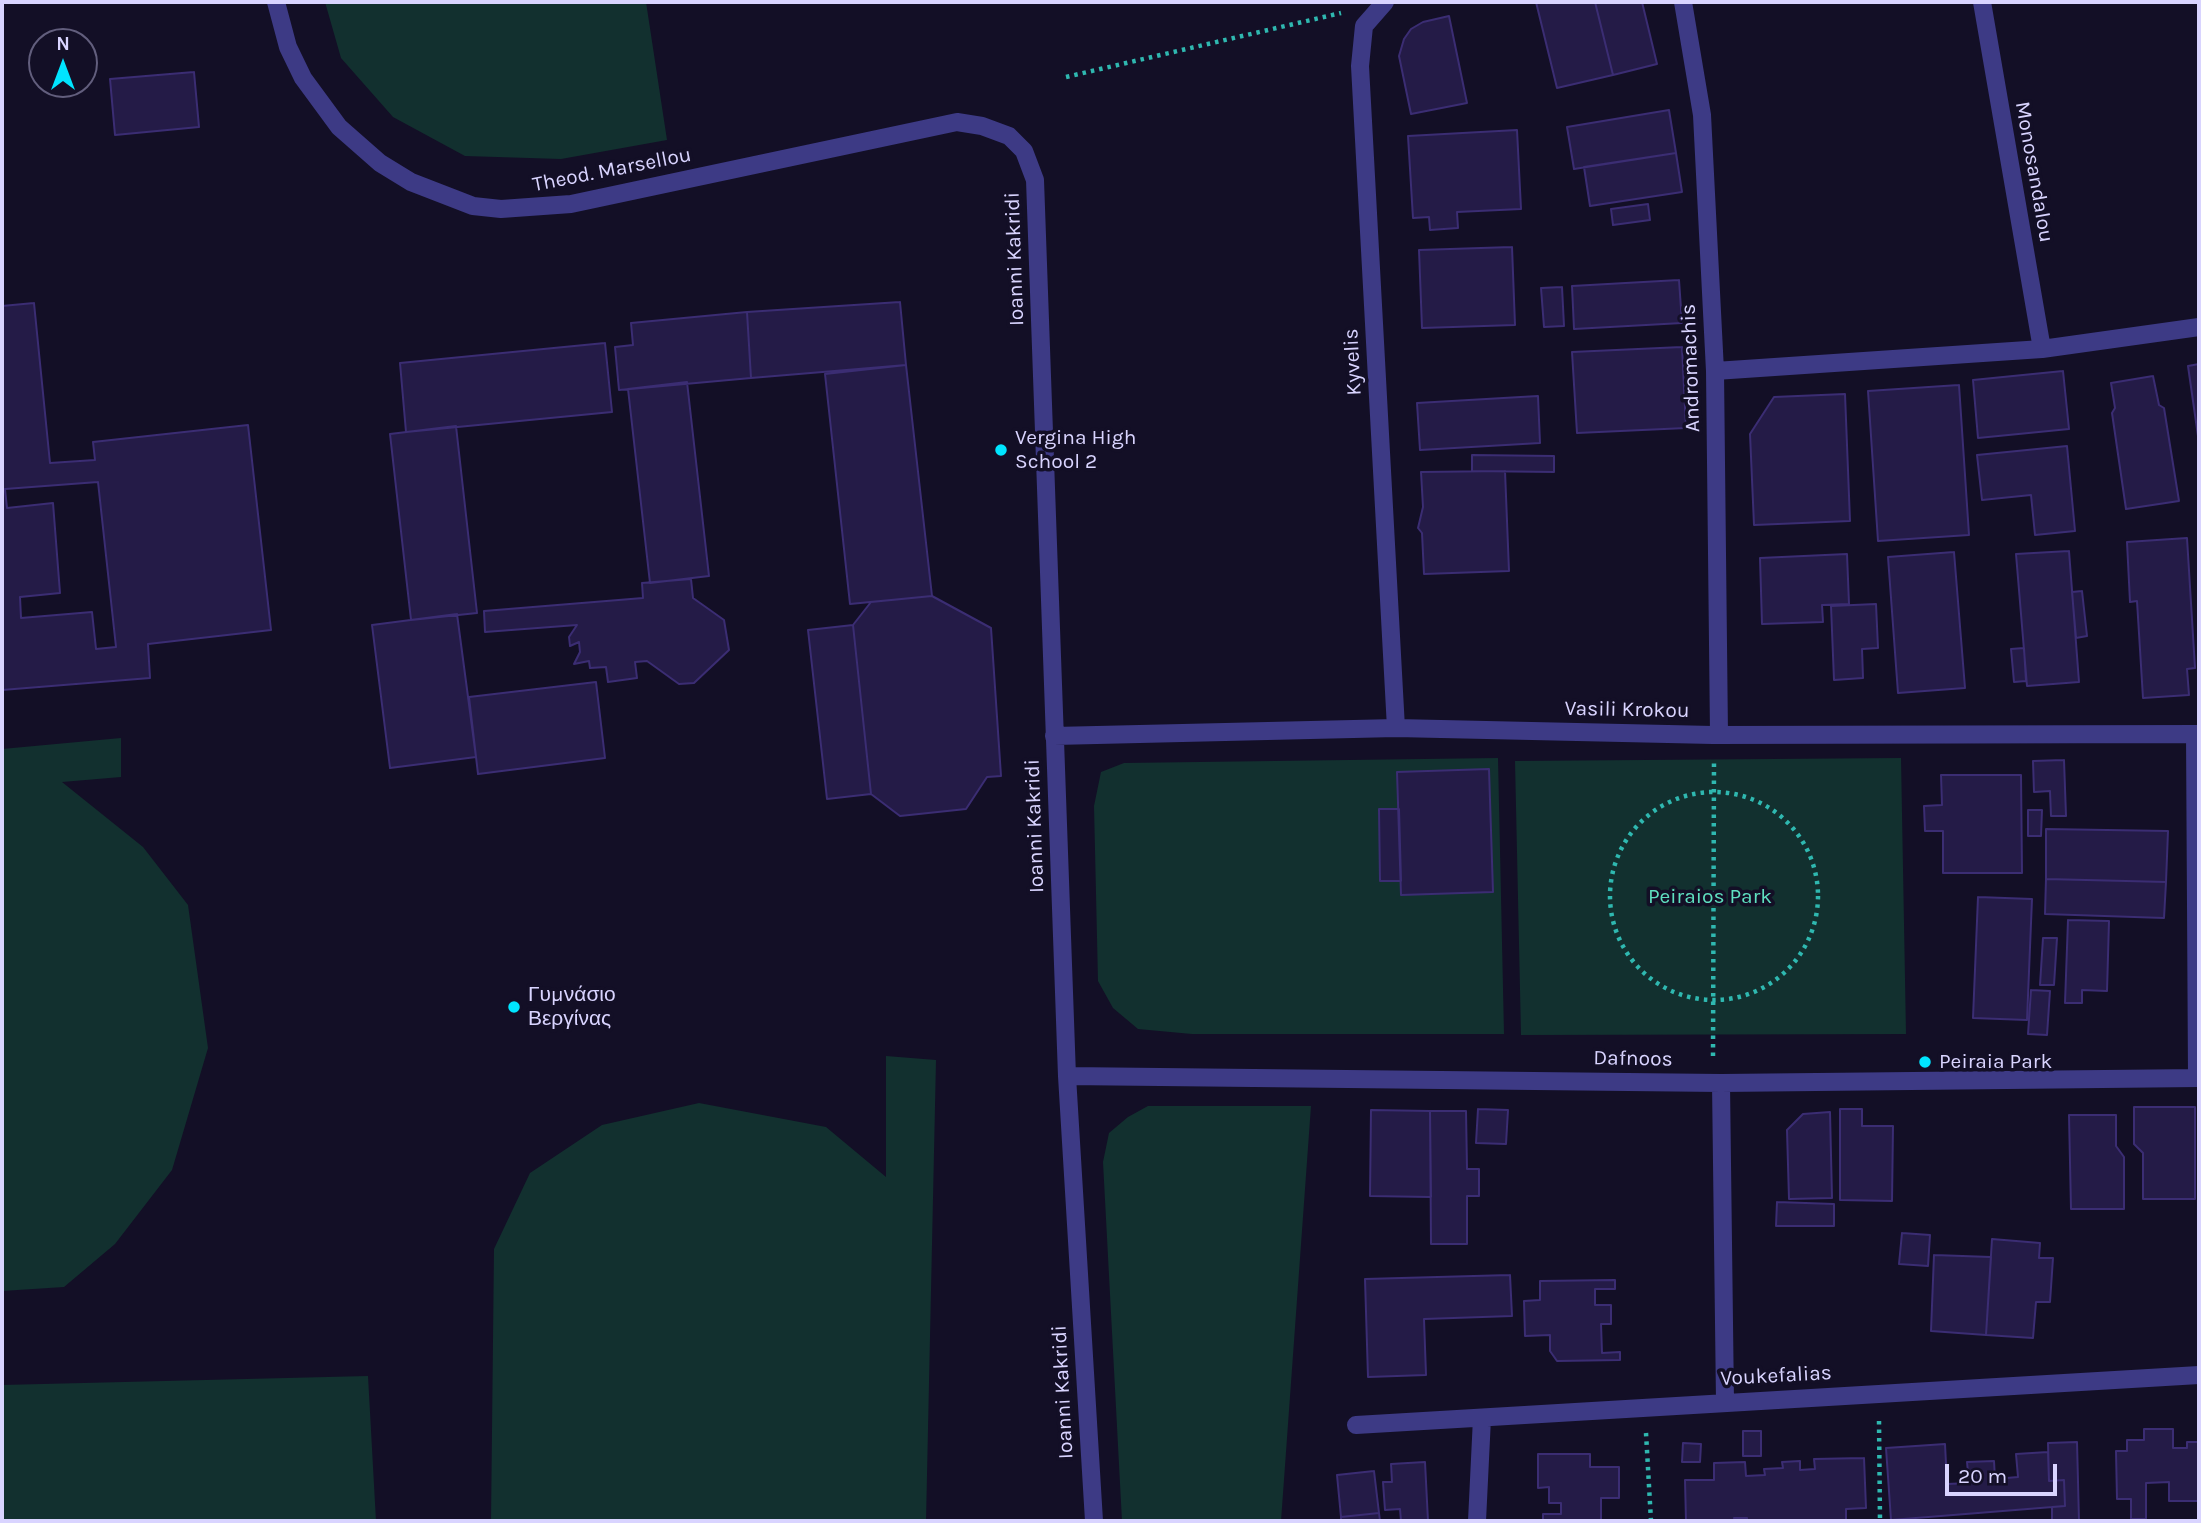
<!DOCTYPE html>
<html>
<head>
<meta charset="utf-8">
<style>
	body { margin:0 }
	#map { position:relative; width:2201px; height:1523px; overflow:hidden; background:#130f26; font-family:Karla,sans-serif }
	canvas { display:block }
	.frame { position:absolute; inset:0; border:4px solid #d9d4ff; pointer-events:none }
	.north { position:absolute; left:28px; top:28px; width:70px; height:70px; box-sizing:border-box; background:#130f26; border:2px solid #625e7d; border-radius:50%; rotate:0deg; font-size:19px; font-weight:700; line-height:28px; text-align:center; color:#d9d4ff }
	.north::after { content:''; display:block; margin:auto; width:24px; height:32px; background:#00e5ff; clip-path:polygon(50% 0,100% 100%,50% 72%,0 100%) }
	.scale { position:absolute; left:1945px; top:1464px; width:112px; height:32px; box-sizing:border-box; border:4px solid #d9d4ff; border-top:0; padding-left:9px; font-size:21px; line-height:24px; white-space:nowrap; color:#d9d4ff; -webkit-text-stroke:5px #130f26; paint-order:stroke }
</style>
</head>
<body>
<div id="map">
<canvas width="2201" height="1523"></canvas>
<div class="frame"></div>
<div class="north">N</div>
<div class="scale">20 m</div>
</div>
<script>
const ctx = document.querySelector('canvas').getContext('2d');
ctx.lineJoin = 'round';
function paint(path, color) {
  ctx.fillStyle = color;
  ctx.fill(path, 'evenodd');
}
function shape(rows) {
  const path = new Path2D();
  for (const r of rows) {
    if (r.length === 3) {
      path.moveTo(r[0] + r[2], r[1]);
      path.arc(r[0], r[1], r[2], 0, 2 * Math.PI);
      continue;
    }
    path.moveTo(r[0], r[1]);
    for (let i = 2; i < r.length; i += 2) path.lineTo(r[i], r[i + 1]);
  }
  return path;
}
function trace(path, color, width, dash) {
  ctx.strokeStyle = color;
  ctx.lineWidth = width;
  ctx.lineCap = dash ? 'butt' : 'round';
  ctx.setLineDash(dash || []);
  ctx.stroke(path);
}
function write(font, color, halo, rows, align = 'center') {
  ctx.font = font + ' Karla,sans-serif';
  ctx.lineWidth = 7;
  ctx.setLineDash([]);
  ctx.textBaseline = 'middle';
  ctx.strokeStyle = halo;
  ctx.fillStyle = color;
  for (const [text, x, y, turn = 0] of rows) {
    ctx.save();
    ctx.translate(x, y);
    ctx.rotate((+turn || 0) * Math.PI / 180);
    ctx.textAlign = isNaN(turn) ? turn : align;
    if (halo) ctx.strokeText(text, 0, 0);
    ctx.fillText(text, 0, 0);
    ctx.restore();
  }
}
paint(shape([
	[325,2,646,2,667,140,561,159,465,156,393,117,341,58],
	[121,738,121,777,62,782,143,847,188,905,208,1048,172,1170,115,1244,64,1287,2,1291,2,749],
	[1498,758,1504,1034,1192,1034,1138,1029,1113,1008,1098,981,1094,806,1101,772,1124,763],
	[1901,758,1906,1034,1521,1035,1515,761],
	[886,1056,936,1060,926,1521,491,1521,494,1249,530,1173,602,1125,699,1103,826,1127,886,1177],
	[1148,1106,1311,1106,1281,1521,1122,1521,1103,1162,1109,1133,1128,1117],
	[368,1376,376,1521,2,1521,2,1385]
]), '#12302f');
const building = shape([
	[1536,2,1595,2,1613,75,1557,88,1536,2],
	[1595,2,1642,2,1657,64,1613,75,1595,2],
	[1449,16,1467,103,1411,114,1399,56,1404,39,1411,29,1423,22,1449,16],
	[194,72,199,127,115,135,110,79,194,72],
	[1669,110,1676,153,1574,169,1567,127,1669,110],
	[1517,130,1521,209,1457,212,1458,228,1430,230,1429,217,1413,218,1408,136,1517,130],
	[1676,153,1682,192,1590,206,1584,167,1676,153],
	[1648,204,1650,220,1613,225,1611,209,1648,204],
	[1512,247,1515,325,1422,328,1419,250,1512,247],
	[1679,280,1682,323,1574,329,1572,286,1679,280],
	[1562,287,1564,326,1544,327,1541,288,1562,287],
	[900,302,906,365,751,378,747,312,900,302],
	[34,303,50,463,95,460,93,442,248,425,271,630,148,644,150,678,2,690,2,306,34,303],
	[98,482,116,647,96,649,92,612,21,618,20,597,60,593,53,503,7,508,5,489,98,482],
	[747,312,751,378,619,390,615,347,633,345,631,323,747,312],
	[605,343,612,412,406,432,400,363,605,343],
	[1682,347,1686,428,1577,433,1572,352,1682,347],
	[2199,364,2199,443,2188,366,2199,364],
	[906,365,932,596,850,604,825,374,906,365],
	[2063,371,2069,429,1978,438,1973,380,2063,371],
	[2153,376,2159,405,2164,408,2179,501,2126,509,2112,413,2115,408,2111,383,2153,376],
	[687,382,709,576,650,583,628,389,687,382],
	[1959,385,1969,535,1878,541,1868,391,1959,385],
	[1845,394,1850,521,1754,525,1750,434,1774,397,1845,394],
	[1538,396,1540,443,1420,450,1417,403,1538,396],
	[456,426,477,613,411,620,390,434,456,426],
	[2067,446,2075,531,2035,535,2031,495,1982,500,1977,455,2067,446],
	[1472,455,1554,456,1554,472,1472,471,1472,455],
	[1505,471,1509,571,1424,574,1422,533,1418,528,1423,507,1421,472,1505,471],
	[2187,538,2195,668,2187,669,2189,695,2143,698,2137,601,2130,602,2127,542,2187,538],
	[2069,551,2079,682,2027,686,2016,554,2069,551],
	[1954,552,1965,688,1898,693,1888,557,1954,552],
	[1847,554,1849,604,1822,605,1823,622,1762,624,1760,558,1847,554],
	[691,579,693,598,724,620,729,650,694,683,679,684,647,661,635,662,637,678,608,682,606,667,590,668,589,661,574,664,580,652,579,642,570,646,569,637,577,625,485,632,484,611,643,598,642,583,691,579],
	[2082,591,2087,636,2076,638,2072,592,2082,591],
	[932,596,991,628,1001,776,987,777,966,809,900,816,871,794,853,625,871,602,932,596],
	[1876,604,1878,648,1862,649,1863,678,1834,680,1831,606,1876,604],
	[457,614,476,757,390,768,372,625,457,614],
	[853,625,871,794,827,799,808,630,853,625],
	[2024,648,2026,681,2014,682,2011,649,2024,648],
	[596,682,605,758,478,774,469,697,596,682],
	[2064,760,2066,816,2051,816,2050,791,2034,792,2033,761,2064,760],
	[1489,769,1493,892,1401,895,1397,772,1489,769],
	[1941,775,2021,775,2022,873,1943,873,1943,831,1925,831,1924,806,1942,805,1941,775],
	[1379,809,1399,809,1401,881,1380,881,1379,809],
	[2028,810,2042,810,2041,836,2028,836,2028,810],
	[2046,829,2168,831,2166,882,2046,879,2046,829],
	[2046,879,2166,882,2164,918,2045,914,2046,879],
	[1978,897,2032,899,2027,1020,1973,1018,1978,897],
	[2068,920,2109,921,2107,991,2082,990,2082,1003,2065,1003,2068,920],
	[2043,938,2057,938,2054,985,2040,985,2043,938],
	[2031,990,2050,991,2047,1035,2028,1034,2031,990],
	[2134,1107,2195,1107,2195,1199,2143,1199,2143,1153,2134,1144,2134,1107],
	[1478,1109,1508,1110,1506,1144,1476,1143,1478,1109],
	[1840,1109,1862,1109,1862,1126,1893,1126,1892,1201,1840,1200,1840,1109],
	[1371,1110,1430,1111,1431,1197,1370,1196,1371,1110],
	[1430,1111,1466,1111,1467,1169,1479,1169,1479,1196,1467,1196,1467,1244,1431,1244,1430,1111],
	[1830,1112,1832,1198,1789,1199,1787,1130,1803,1114,1830,1112],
	[2069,1115,2116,1115,2116,1146,2124,1157,2124,1209,2071,1209,2069,1115],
	[1777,1202,1834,1204,1834,1226,1776,1226,1777,1202],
	[1902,1233,1930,1235,1928,1266,1899,1264,1902,1233],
	[1992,1239,2040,1243,2039,1258,2053,1258,2050,1302,2036,1302,2033,1338,1986,1335,1992,1239],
	[1934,1255,1991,1257,1986,1335,1931,1331,1934,1255],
	[1510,1275,1512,1316,1424,1319,1426,1375,1368,1377,1365,1279,1510,1275],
	[1615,1280,1615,1289,1595,1289,1595,1305,1611,1305,1611,1324,1601,1324,1602,1353,1620,1352,1620,1360,1557,1361,1550,1351,1550,1335,1525,1336,1524,1301,1540,1300,1540,1281,1615,1280],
	[2144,1429,2173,1429,2173,1448,2187,1448,2187,1442,2199,1442,2199,1501,2169,1501,2169,1482,2146,1483,2146,1519,2131,1519,2131,1499,2117,1499,2116,1451,2127,1451,2127,1440,2144,1440,2144,1429],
	[1743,1431,1761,1431,1761,1456,1743,1456,1743,1431],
	[2077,1442,2079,1521,2052,1521,2052,1507,2065,1506,2064,1480,2049,1481,2048,1443,2077,1442],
	[1683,1443,1701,1444,1700,1462,1682,1462,1683,1443],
	[1945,1444,1947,1484,1969,1483,1967,1462,1994,1461,1995,1479,2018,1477,2016,1454,2048,1452,2049,1481,2064,1480,2065,1506,1891,1520,1886,1448,1945,1444],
	[1538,1454,1590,1454,1590,1467,1619,1467,1619,1498,1601,1498,1601,1521,1543,1521,1543,1514,1561,1514,1561,1503,1549,1503,1549,1487,1538,1488,1538,1454],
	[1864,1458,1866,1508,1846,1509,1846,1521,1747,1521,1747,1518,1734,1518,1735,1521,1686,1521,1685,1480,1714,1480,1714,1463,1745,1462,1746,1476,1765,1475,1764,1469,1783,1468,1782,1462,1800,1461,1800,1470,1815,1469,1814,1459,1864,1458],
	[1425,1462,1428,1521,1401,1521,1400,1509,1385,1510,1383,1482,1392,1482,1391,1464,1425,1462],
	[1374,1471,1379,1513,1341,1517,1337,1475,1374,1471],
	[1379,1513,1380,1521,1341,1521,1341,1517,1379,1513]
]);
paint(building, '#241b47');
trace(building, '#3b2d73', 2);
trace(shape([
	[1066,77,1341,13],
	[1714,896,104],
	[1713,1056,1714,760],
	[1879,1421,1880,1521],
	[1646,1433,1651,1521]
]), '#2fb8b0', 4.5, [3.5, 5]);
trace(shape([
	[276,2,288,47,303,78,339,127,380,163,411,182,473,206,501,209,571,204,957,122,982,126,1009,136,1024,151,1035,180,1067,1076,1094,1521],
	[1385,2,1364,26,1360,66,1396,728],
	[1683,2,1702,115,1715,371,1719,735],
	[1982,2,2042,349],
	[1715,371,2042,349,2199,327],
	[2195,734,2197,1078],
	[1054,736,1396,728,1713,735,2199,734],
	[1067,1076,1721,1083,2199,1078],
	[1721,1083,1725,1402],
	[1356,1425,2199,1375],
	[1477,1521,1482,1418]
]), '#3d3a85', 18);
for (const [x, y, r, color] of [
	[1001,450,7,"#00e5ff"],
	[514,1007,7,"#00e5ff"],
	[1925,1062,7,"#00e5ff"]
]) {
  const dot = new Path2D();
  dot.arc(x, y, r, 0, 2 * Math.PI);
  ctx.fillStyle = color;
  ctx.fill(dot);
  trace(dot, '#130f26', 2.5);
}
write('21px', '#d9d4ff', '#130f26', [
	["Theod. Marsellou",612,170,-11],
	["Monosandalou",2034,172,80],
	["Ioanni Kakridi",1015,259,-92],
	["Kyvelis",1353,362,-93],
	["Andromachis",1691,368,-92],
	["Vasili Krokou",1627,710,1],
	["Ioanni Kakridi",1035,826,-92],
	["Dafnoos",1633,1059,1],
	["Voukefalias",1776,1376,-3],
	["Ioanni Kakridi",1063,1392,-93]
]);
write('21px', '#d9d4ff', '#130f26', [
	["Vergina High",1015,438],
	["School 2",1015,462],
	["Γυμνάσιο",528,995],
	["Βεργίνας",528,1019],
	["Peiraia Park",1939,1062]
], 'left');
write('21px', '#5fe0c0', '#130f26', [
	["Peiraios Park",1710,897]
]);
</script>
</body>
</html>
